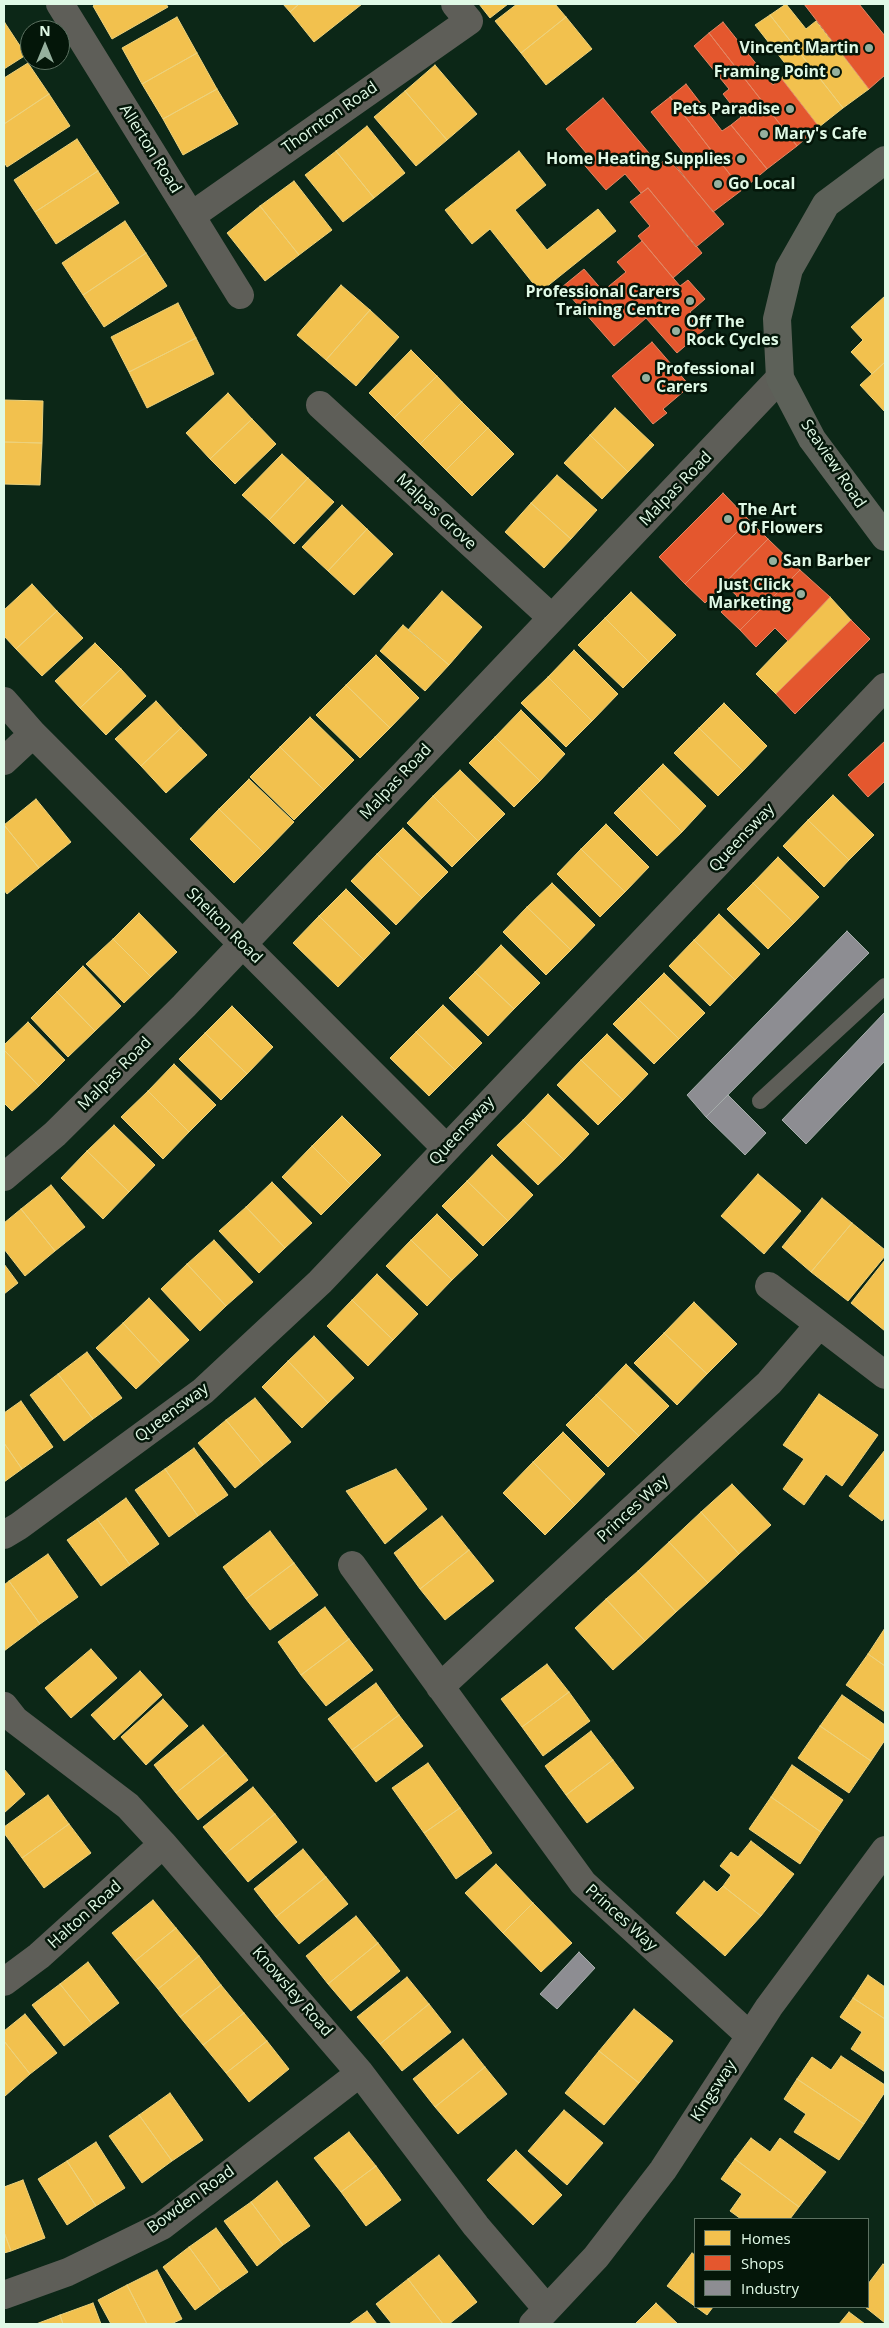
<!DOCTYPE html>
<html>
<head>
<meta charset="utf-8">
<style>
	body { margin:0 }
	#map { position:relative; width:889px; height:2328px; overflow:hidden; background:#0c2717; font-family:"Open Sans",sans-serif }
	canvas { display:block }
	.frame { position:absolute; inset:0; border:5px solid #e0f9e6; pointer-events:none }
	.legend { position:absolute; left:694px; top:2218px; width:175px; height:90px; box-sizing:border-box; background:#041609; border:1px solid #5c7161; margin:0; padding:6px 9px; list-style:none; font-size:15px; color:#e0f9e6 }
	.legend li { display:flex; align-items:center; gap:10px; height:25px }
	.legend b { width:25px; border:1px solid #5c7161 }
	.north { position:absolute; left:20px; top:20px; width:50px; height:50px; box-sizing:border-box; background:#041609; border:1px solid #5c7161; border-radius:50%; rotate:0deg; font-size:14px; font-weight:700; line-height:20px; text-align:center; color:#e0f9e6 }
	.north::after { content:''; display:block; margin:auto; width:18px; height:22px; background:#96b09e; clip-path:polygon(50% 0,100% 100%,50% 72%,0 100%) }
</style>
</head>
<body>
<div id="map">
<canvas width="889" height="2328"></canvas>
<div class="frame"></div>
<ul class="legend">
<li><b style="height:14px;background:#f2c14e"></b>Homes</li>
<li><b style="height:14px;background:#e4572e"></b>Shops</li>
<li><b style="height:14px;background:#8d8d92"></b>Industry</li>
</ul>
<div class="north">N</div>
</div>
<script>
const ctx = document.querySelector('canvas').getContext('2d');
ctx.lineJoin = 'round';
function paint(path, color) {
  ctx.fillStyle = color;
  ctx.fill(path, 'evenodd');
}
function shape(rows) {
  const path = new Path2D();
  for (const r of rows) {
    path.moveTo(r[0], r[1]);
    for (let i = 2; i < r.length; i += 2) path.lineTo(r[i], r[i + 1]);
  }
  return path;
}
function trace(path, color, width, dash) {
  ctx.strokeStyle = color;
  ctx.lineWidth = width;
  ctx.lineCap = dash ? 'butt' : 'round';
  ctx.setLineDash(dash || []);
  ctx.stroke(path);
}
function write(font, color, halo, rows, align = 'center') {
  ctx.font = font + ' "Open Sans",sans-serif';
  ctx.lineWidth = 5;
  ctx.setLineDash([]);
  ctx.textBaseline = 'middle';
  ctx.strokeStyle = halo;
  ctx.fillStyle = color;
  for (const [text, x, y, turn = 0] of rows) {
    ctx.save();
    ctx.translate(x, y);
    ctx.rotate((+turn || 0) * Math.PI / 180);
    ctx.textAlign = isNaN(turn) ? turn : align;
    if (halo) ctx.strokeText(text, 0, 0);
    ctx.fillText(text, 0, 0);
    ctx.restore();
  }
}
const homes = shape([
	[96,4,166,4,168,7,112,39,93,6,96,4],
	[283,4,299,4,290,12,283,4],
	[299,4,362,4,314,42,290,12,299,4],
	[479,4,508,4,490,18,479,4],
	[517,4,555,4,566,17,521,53,495,21,517,4],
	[786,4,806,29,816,21,869,89,843,108,770,15,786,4],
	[770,15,843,108,819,127,781,78,791,71,755,25,770,15],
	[177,17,197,53,142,84,122,48,177,17],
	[566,17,592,49,546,85,521,53,566,17],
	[5,23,26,55,4,69,4,24,5,23],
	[197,53,217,89,163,119,142,84,197,53],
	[28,63,49,94,4,124,4,78,28,63],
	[435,65,477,114,447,140,405,91,435,65],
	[217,89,238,124,183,155,163,119,217,89],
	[405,91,447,140,416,166,374,117,405,91],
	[49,94,70,126,7,167,4,162,4,124,49,94],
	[367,126,405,173,374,198,336,151,367,126],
	[77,139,98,171,35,212,14,180,77,139],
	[336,151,374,198,343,222,305,175,336,151],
	[519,151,546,185,515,210,547,250,598,209,616,231,540,292,490,229,472,244,445,210,519,151],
	[98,171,119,203,56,244,35,212,98,171],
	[294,181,332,230,299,255,260,206,294,181],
	[260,206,299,255,265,281,227,233,260,206],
	[125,221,146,253,83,295,62,263,125,221],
	[146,253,167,286,104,327,83,295,146,253],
	[341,285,370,310,326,360,297,335,341,285],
	[885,296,885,362,872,374,851,352,863,340,851,327,885,296],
	[178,303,196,338,129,372,111,337,178,303],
	[370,310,399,337,356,386,326,360,370,310],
	[196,338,214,374,147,408,129,372,196,338],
	[411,350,437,376,394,418,369,393,411,350],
	[885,362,885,412,860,385,885,362],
	[437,376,462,402,420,444,394,418,437,376],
	[228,393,252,419,210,459,186,433,228,393],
	[4,400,43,401,42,443,4,442,4,400],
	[462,402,488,428,446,470,420,444,462,402],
	[615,408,654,445,628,472,590,435,615,408],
	[252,419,276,444,235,484,210,459,252,419],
	[488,428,514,454,472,496,446,470,488,428],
	[590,435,628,472,602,499,564,463,590,435],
	[4,442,42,443,40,485,4,484,4,442],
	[282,454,308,478,269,520,242,495,282,454],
	[557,475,597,510,571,539,531,503,557,475],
	[308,478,334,502,294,544,269,520,308,478],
	[531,503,571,539,544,568,505,532,531,503],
	[342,505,367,529,328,571,302,547,342,505],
	[367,529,393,554,354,595,328,571,367,529],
	[32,584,57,611,16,649,4,636,4,610,32,584],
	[442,591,482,627,449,665,408,630,442,591],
	[631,592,676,635,649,662,605,618,631,592],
	[830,597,851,620,776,694,756,674,830,597],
	[57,611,83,638,42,676,16,649,57,611],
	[605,618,649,662,623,688,578,645,605,618],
	[403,625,449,665,425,691,380,651,403,625],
	[95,643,121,669,80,708,55,681,95,643],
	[574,650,618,694,592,721,548,677,574,650],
	[376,655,419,698,390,728,346,685,376,655],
	[121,669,146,696,106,735,80,708,121,669],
	[548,677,592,721,566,747,521,703,548,677],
	[346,685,390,728,360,758,316,715,346,685],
	[156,701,181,728,141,766,115,739,156,701],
	[724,703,767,746,743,771,699,728,724,703],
	[521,710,565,754,540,781,495,737,521,710],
	[310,717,354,760,324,790,280,747,310,717],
	[181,728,207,755,166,793,141,766,181,728],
	[699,728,743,771,718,796,674,753,699,728],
	[495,737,540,781,514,807,469,763,495,737],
	[280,747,324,790,294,820,250,777,280,747],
	[663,764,706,806,682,832,639,788,663,764],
	[460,770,505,814,478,841,433,796,460,770],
	[249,779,294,822,264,853,219,809,249,779],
	[639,788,682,832,657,856,614,813,639,788],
	[833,795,874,835,849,860,808,820,833,795],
	[433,796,478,841,452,867,407,823,433,796],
	[36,799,71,842,39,868,4,825,36,799],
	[219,809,264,853,234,883,190,839,219,809],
	[808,820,849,860,824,887,783,846,808,820],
	[606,824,649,867,625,892,581,849,606,824],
	[4,825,39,868,7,894,4,890,4,825],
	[403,828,448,872,422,898,377,854,403,828],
	[581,849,625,892,600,917,557,874,581,849],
	[377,854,422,898,396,925,351,881,377,854],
	[778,857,819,897,794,923,753,883,778,857],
	[552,883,595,925,571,950,527,907,552,883],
	[753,883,794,923,768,949,727,909,753,883],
	[346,889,390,933,364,960,319,916,346,889],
	[527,907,571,950,546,975,503,932,527,907],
	[139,913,177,952,151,977,113,939,139,913],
	[719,914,760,954,735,980,694,940,719,914],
	[319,916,364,960,338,987,293,943,319,916],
	[113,939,151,977,124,1003,86,964,113,939],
	[694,940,735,980,710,1006,669,966,694,940],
	[501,945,540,983,514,1009,475,972,501,945],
	[83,966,121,1006,95,1031,57,992,83,966],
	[475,972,514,1009,488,1036,449,998,475,972],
	[664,973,705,1013,679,1039,638,999,664,973],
	[57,992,95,1031,68,1057,31,1018,57,992],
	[638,999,679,1039,654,1064,613,1024,638,999],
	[443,1005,482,1043,455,1070,416,1032,443,1005],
	[232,1006,273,1047,247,1074,205,1033,232,1006],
	[28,1022,65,1060,39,1086,4,1050,4,1045,28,1022],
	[416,1032,455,1070,429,1096,390,1058,416,1032],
	[205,1033,247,1074,221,1100,179,1059,205,1033],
	[607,1034,648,1074,623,1100,581,1060,607,1034],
	[4,1050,39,1086,12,1111,4,1103,4,1050],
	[581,1060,623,1100,598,1125,557,1085,581,1060],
	[174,1064,216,1105,189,1132,148,1091,174,1064],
	[148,1091,189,1132,163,1159,121,1117,148,1091],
	[548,1094,589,1134,564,1160,523,1120,548,1094],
	[342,1116,381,1155,351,1185,312,1146,342,1116],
	[523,1120,564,1160,538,1185,497,1145,523,1120],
	[114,1125,155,1165,129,1192,87,1151,114,1125],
	[312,1146,351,1185,321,1215,282,1177,312,1146],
	[87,1151,129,1192,103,1219,61,1178,87,1151],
	[492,1155,533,1195,508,1221,467,1181,492,1155],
	[758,1174,801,1211,764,1254,721,1216,758,1174],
	[467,1181,508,1221,483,1246,442,1206,467,1181],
	[272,1182,312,1223,285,1248,246,1207,272,1182],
	[51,1185,85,1227,55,1251,21,1209,51,1185],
	[822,1198,852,1223,811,1272,782,1247,822,1198],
	[246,1207,285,1248,259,1273,219,1231,246,1207],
	[21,1209,55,1251,25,1276,4,1249,4,1223,21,1209],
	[437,1214,478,1255,452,1280,411,1240,437,1214],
	[852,1223,885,1250,885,1256,848,1301,811,1272,852,1223],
	[214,1240,253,1282,226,1306,187,1264,214,1240],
	[411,1240,452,1280,427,1306,386,1266,411,1240],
	[885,1260,885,1331,851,1303,885,1260],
	[4,1264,18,1283,4,1294,4,1264],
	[187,1264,226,1306,200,1331,161,1289,187,1264],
	[377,1274,418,1314,393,1340,352,1300,377,1274],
	[149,1298,189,1340,162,1365,123,1323,149,1298],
	[352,1300,393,1340,368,1366,327,1326,352,1300],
	[694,1302,737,1344,707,1374,664,1333,694,1302],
	[123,1323,162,1365,136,1389,96,1348,123,1323],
	[664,1333,707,1374,677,1405,634,1363,664,1333],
	[314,1336,354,1378,328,1403,288,1361,314,1336],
	[87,1352,122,1398,93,1419,58,1374,87,1352],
	[288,1361,328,1403,302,1428,262,1387,288,1361],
	[626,1364,669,1406,639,1436,596,1395,626,1364],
	[58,1374,93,1419,64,1441,30,1395,58,1374],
	[819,1394,878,1435,842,1486,826,1474,804,1505,783,1489,804,1459,783,1445,819,1394],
	[596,1395,639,1436,608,1467,566,1425,596,1395],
	[255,1398,291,1442,263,1465,226,1420,255,1398],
	[21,1401,53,1447,22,1469,4,1443,4,1413,21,1401],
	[226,1420,263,1465,235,1488,198,1443,226,1420],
	[563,1432,605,1474,575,1505,533,1462,563,1432],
	[4,1443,22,1469,4,1482,4,1443],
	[194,1448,228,1495,198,1516,165,1469,194,1448],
	[885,1450,885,1517,882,1521,849,1496,885,1450],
	[533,1462,575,1505,545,1535,503,1493,533,1462],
	[165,1469,198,1516,169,1537,135,1490,165,1469],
	[396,1469,427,1509,385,1544,346,1491,396,1469],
	[732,1484,771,1525,739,1554,701,1512,732,1484],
	[126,1498,159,1544,130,1565,97,1519,126,1498],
	[701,1512,739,1554,708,1583,669,1542,701,1512],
	[442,1516,469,1550,420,1589,394,1553,442,1516],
	[97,1519,130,1565,101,1586,67,1540,97,1519],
	[270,1531,294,1563,246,1599,223,1567,270,1531],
	[669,1542,708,1583,676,1612,638,1571,669,1542],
	[469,1550,494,1581,445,1620,420,1589,469,1550],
	[48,1554,78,1597,40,1624,9,1581,48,1554],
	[294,1563,318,1595,270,1630,246,1599,294,1563],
	[638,1571,676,1612,645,1641,606,1599,638,1571],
	[9,1581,40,1624,4,1651,4,1585,9,1581],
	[606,1599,645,1641,613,1670,575,1628,606,1599],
	[325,1607,349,1639,301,1675,278,1642,325,1607],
	[885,1628,885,1666,868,1654,885,1628],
	[349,1639,373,1670,326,1706,301,1675,349,1639],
	[91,1649,117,1678,71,1718,45,1688,91,1649],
	[868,1654,885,1666,885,1712,846,1685,868,1654],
	[547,1664,569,1692,522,1727,501,1699,547,1664],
	[140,1671,162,1695,114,1740,91,1715,140,1671],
	[376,1683,399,1715,352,1750,328,1719,376,1683],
	[569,1692,590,1721,543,1756,522,1727,569,1692],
	[842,1695,885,1725,885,1740,871,1761,820,1726,842,1695],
	[163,1699,188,1726,146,1765,121,1737,163,1699],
	[399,1715,423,1746,376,1782,352,1750,399,1715],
	[203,1725,226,1753,176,1793,154,1765,203,1725],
	[820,1726,871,1761,849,1793,798,1758,820,1726],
	[591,1731,613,1760,566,1795,545,1766,591,1731],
	[226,1753,248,1780,198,1820,176,1793,226,1753],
	[613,1760,634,1788,587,1823,566,1795,613,1760],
	[428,1763,460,1808,424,1833,392,1788,428,1763],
	[792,1765,843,1800,821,1832,771,1797,792,1765],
	[4,1769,25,1794,4,1813,4,1769],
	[253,1787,275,1814,225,1854,203,1827,253,1787],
	[48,1795,69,1824,22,1858,4,1833,4,1827,48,1795],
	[771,1797,821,1832,800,1864,749,1829,771,1797],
	[460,1808,492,1853,456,1879,424,1833,460,1808],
	[275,1814,297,1842,248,1882,225,1854,275,1814],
	[69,1824,91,1853,44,1888,22,1858,69,1824],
	[751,1841,794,1874,761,1916,723,1886,731,1875,720,1866,731,1852,738,1857,751,1841],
	[303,1849,326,1877,276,1917,254,1889,303,1849],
	[496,1864,533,1903,503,1933,465,1893,496,1864],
	[326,1877,348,1904,299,1944,276,1917,326,1877],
	[704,1881,717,1892,723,1886,761,1916,725,1956,676,1913,704,1881],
	[153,1900,176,1928,135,1961,112,1933,153,1900],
	[533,1903,572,1943,541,1972,503,1933,533,1903],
	[356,1916,378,1943,328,1984,306,1956,356,1916],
	[176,1928,199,1956,158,1989,135,1961,176,1928],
	[378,1943,400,1971,351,2011,328,1984,378,1943],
	[199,1956,221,1985,180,2017,158,1989,199,1956],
	[88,1962,119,2003,92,2024,60,1984,88,1962],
	[868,1975,885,1987,885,2019,853,1998,868,1975],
	[407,1977,429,2004,380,2044,357,2017,407,1977],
	[60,1984,92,2024,64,2046,32,2005,60,1984],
	[221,1985,244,2013,203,2045,180,2017,221,1985],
	[853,1998,885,2019,885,2072,851,2049,862,2032,840,2017,853,1998],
	[429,2004,451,2032,402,2071,380,2044,429,2004],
	[634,2009,673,2041,639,2083,599,2051,634,2009],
	[244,2013,267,2041,226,2073,203,2045,244,2013],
	[25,2014,57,2053,30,2074,4,2041,4,2031,25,2014],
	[463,2039,485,2067,435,2107,413,2079,463,2039],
	[4,2041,30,2074,5,2096,4,2095,4,2041],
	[267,2041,289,2069,249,2102,226,2073,267,2041],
	[599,2051,639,2083,604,2125,565,2093,599,2051],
	[841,2056,885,2085,885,2092,864,2124,797,2079,812,2057,831,2070,841,2056],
	[485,2067,507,2094,458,2134,435,2107,485,2067],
	[797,2079,864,2124,839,2160,794,2132,806,2114,784,2099,797,2079],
	[170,2093,203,2140,172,2161,139,2115,170,2093],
	[564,2110,603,2143,567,2185,528,2151,564,2110],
	[139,2115,172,2161,142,2183,109,2136,139,2115],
	[349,2132,376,2166,341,2192,314,2158,349,2132],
	[751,2138,770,2152,780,2138,826,2172,799,2207,735,2159,751,2138],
	[96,2142,125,2188,96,2206,67,2161,96,2142],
	[516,2150,562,2195,533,2225,487,2180,516,2150],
	[735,2159,799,2207,790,2219,741,2219,730,2211,742,2194,721,2179,735,2159],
	[67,2161,96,2206,67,2225,38,2179,67,2161],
	[376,2166,401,2200,366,2226,341,2192,376,2166],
	[23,2180,45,2238,11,2251,4,2232,4,2187,23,2180],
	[277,2181,310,2226,283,2245,251,2202,277,2181],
	[251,2202,283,2245,257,2266,224,2221,251,2202],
	[216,2228,248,2272,221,2291,189,2247,216,2228],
	[4,2232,11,2251,4,2253,4,2232],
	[189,2247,221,2291,195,2310,163,2267,189,2247],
	[692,2253,695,2255,695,2307,713,2307,707,2315,667,2286,692,2253],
	[439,2255,477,2302,449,2324,443,2324,408,2279,439,2255],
	[883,2264,885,2266,885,2323,865,2307,868,2307,868,2284,883,2264],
	[157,2270,182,2319,171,2324,147,2324,127,2285,157,2270],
	[408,2279,443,2324,392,2324,376,2304,408,2279],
	[127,2285,147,2324,111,2324,98,2300,127,2285],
	[93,2303,101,2324,63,2324,60,2315,93,2303],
	[656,2303,678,2324,635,2324,656,2303],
	[367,2311,377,2324,349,2324,367,2311],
	[849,2312,865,2324,839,2324,849,2312],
	[60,2315,63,2324,36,2324,60,2315]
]);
paint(homes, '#f2c14e');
trace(homes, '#edd27c', 1);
const shops = shape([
	[804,4,859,4,885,36,885,75,869,89,804,4],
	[723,22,773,85,781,78,819,127,797,146,709,33,723,22],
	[709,33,797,146,767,169,731,125,741,117,723,94,729,89,694,46,709,33],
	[686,84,722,131,731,125,767,169,742,190,670,97,686,84],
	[670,97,742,190,713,212,676,166,687,157,651,112,670,97],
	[603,98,659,165,667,157,724,224,696,247,648,188,641,193,625,174,606,190,580,160,587,154,566,129,603,98],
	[648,188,702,253,673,278,638,236,650,226,630,202,648,188],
	[642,241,680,286,688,280,705,299,690,312,705,329,677,353,646,318,614,346,562,287,584,269,603,291,626,272,617,262,642,241],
	[652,342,690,386,663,409,667,413,653,424,612,376,652,342],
	[723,493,749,520,685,584,659,557,723,493],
	[749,520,768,539,705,603,685,584,749,520],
	[768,539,800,570,740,630,721,612,737,596,724,584,768,539],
	[800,570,830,597,788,641,775,628,756,647,740,630,800,570],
	[851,620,870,639,795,714,776,694,851,620],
	[885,741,885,781,868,797,848,775,885,741]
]);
paint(shops, '#e4572e');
trace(shops, '#e38865', 1);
const industry = shape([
	[847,931,869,953,706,1117,687,1095,847,931],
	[885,1012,885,1061,806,1144,782,1120,885,1012],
	[728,1095,766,1133,745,1155,706,1117,728,1095],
	[579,1952,595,1968,557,2009,540,1994,579,1952]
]);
paint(industry, '#8d8d92');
trace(industry, '#a6adab', 1);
trace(shape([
	[760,1101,885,986]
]), '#5e5e58', 16);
trace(shape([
	[60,4,240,295],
	[191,216,469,21,455,4],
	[320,405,552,618],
	[4,701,33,734,446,1148],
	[4,761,33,734],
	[4,1177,55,1134,184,1006,780,378],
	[769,1286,885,1375],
	[4,1535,19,1526,203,1391,320,1282,885,687],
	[352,1565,583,1883,750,2036],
	[440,1687,769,1383,819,1325],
	[4,1706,15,1720,128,1806,163,1844,360,2073,476,2226,547,2309],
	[4,1982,39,1956,163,1844],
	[4,2295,68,2272,162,2226,360,2073],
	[533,2324,596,2257,663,2170,769,2007,885,1850]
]), '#5e5e58', 28);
trace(shape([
	[885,160,826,204,789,269,777,319,780,378,812,439,885,537]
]), '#5d6159', 28);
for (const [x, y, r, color] of [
	[869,48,5,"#96b09e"],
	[836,72,5,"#96b09e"],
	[790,109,5,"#96b09e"],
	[764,134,5,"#96b09e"],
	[741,159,5,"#96b09e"],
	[718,184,5,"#96b09e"],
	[690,301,5,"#96b09e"],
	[676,331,5,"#96b09e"],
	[646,378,5,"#96b09e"],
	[728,519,5,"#96b09e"],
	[773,561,5,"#96b09e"],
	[801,594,5,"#96b09e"]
]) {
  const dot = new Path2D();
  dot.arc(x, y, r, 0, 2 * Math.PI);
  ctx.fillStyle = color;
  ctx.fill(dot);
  trace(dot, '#041609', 2);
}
write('bold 16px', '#e0f9e6', '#041609', [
	["Vincent Martin",859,48],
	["Framing Point",826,72],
	["Pets Paradise",780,109],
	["Mary's Cafe",774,134,"left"],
	["Home Heating Supplies",731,159],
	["Go Local",728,184,"left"],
	["Professional Carers",680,292],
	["Training Centre",680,310],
	["Off The",686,322,"left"],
	["Rock Cycles",686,340,"left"],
	["Professional",656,369,"left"],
	["Carers",656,387,"left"],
	["The Art",738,510,"left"],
	["Of Flowers",738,528,"left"],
	["San Barber",783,561,"left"],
	["Just Click",791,585],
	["Marketing",791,603]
], 'right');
write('16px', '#e0f9e6', '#041609', [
	["Thornton Road",330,118,-35],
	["Allerton Road",150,149,58],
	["Seaview Road",833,464,56],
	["Malpas Road",676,489,-46],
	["Malpas Grove",436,512,43],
	["Malpas Road",396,782,-47],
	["Queensway",742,838,-47],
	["Shelton Road",224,926,45],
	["Malpas Road",115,1074,-45],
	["Queensway",462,1131,-47],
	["Queensway",172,1413,-37],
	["Princes Way",633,1509,-43],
	["Halton Road",85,1915,-42],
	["Princes Way",621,1918,42],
	["Knowsley Road",292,1992,49],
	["Kingsway",714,2091,-57],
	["Bowden Road",191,2200,-36]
]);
</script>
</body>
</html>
